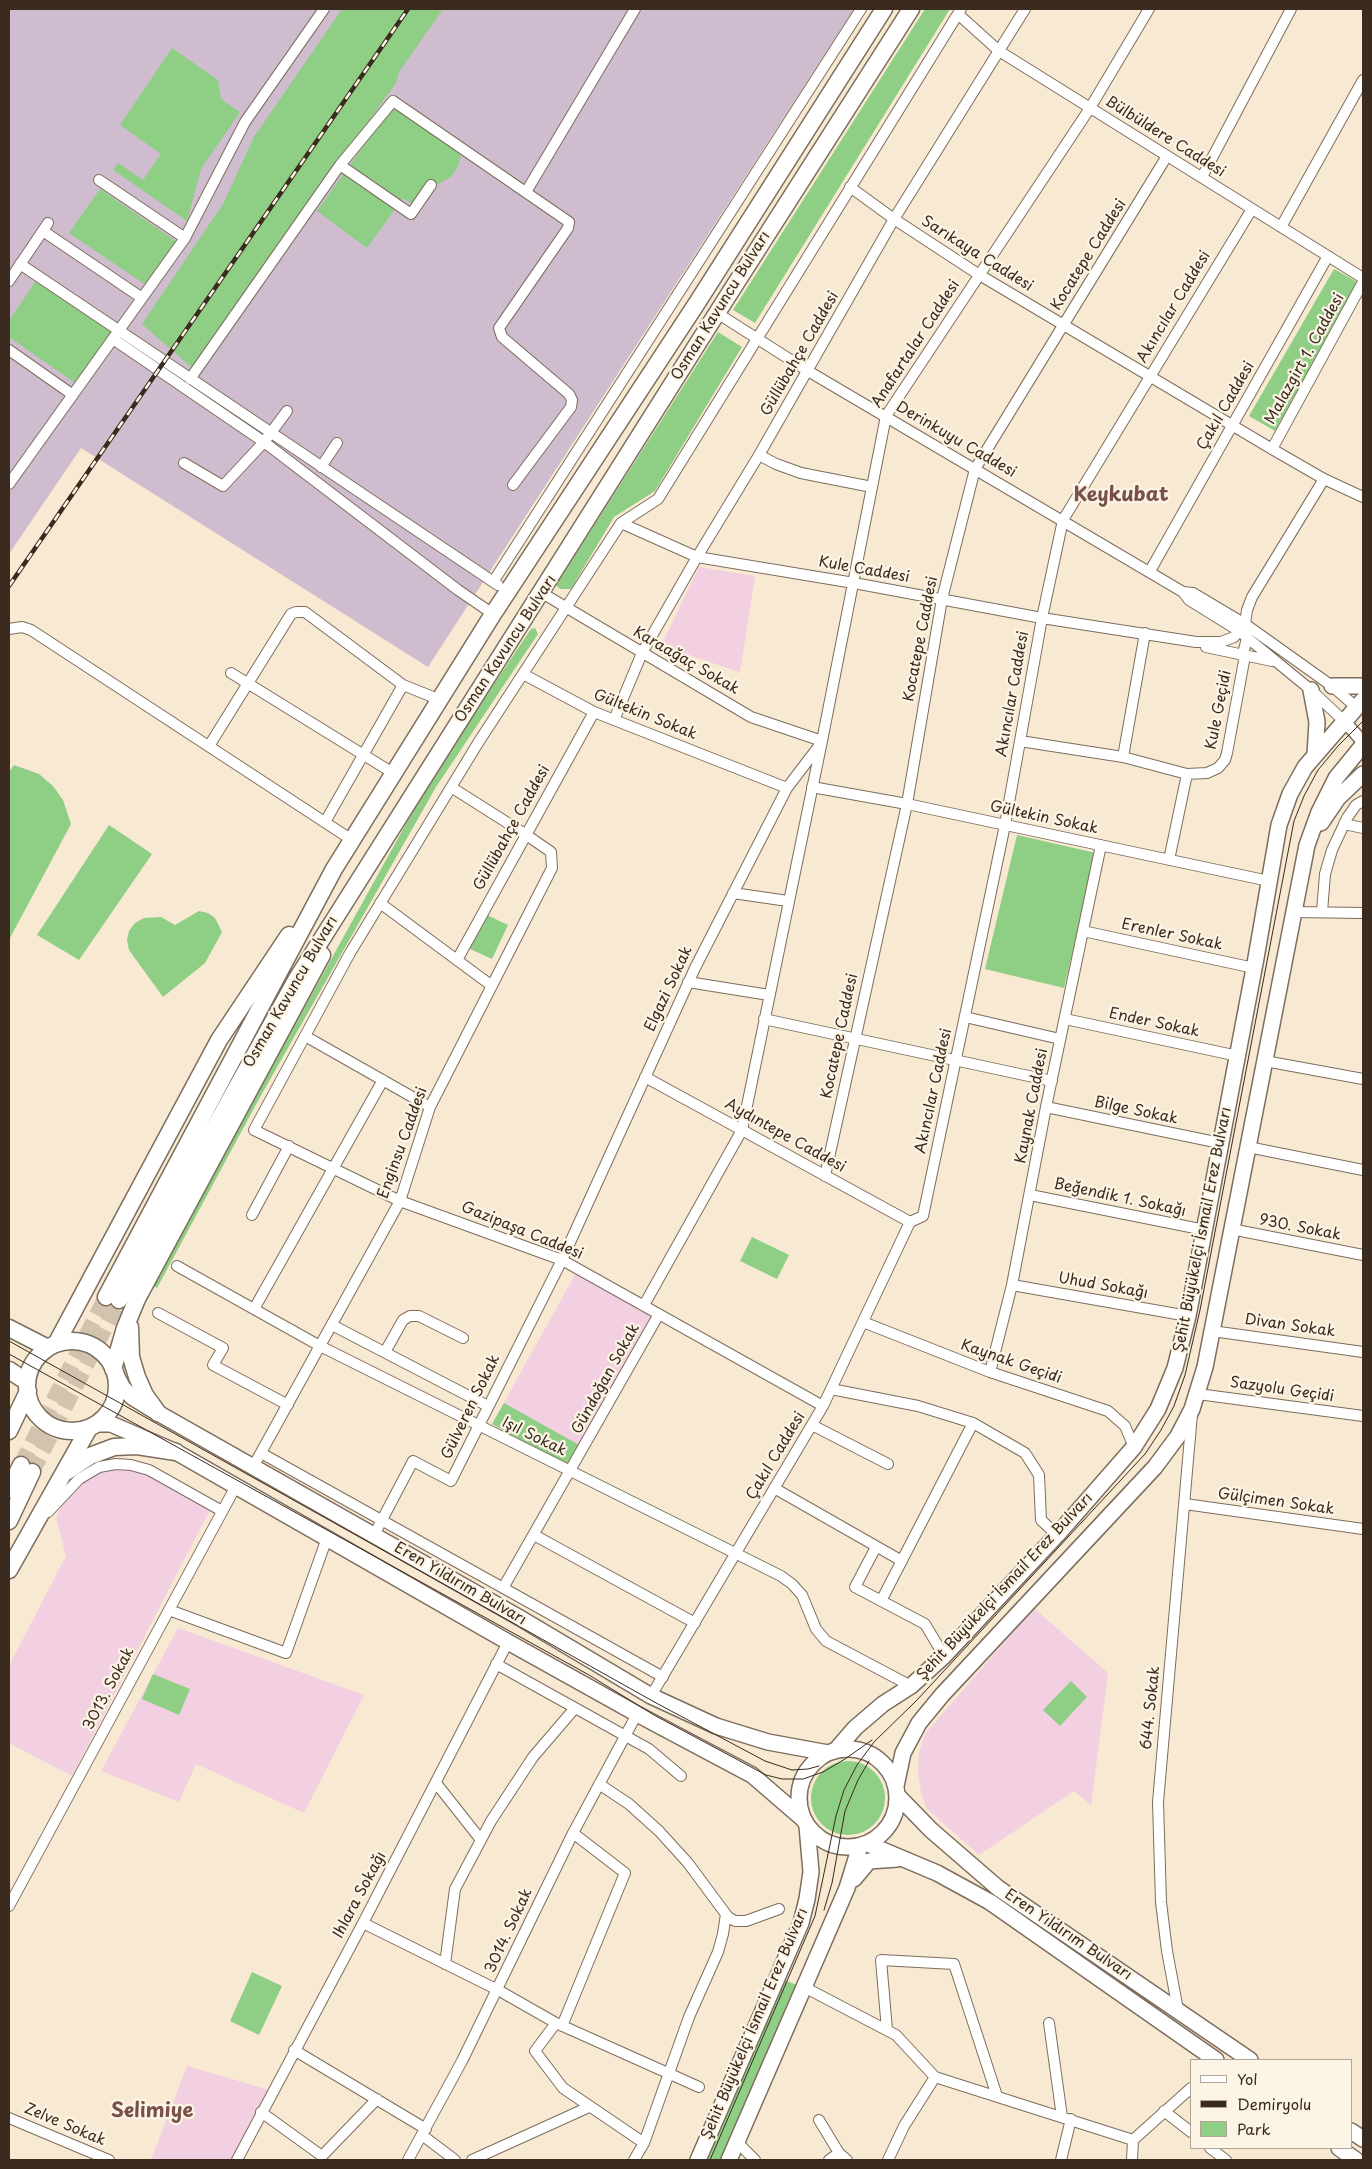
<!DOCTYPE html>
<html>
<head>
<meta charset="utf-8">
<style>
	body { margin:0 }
	#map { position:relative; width:1372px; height:2169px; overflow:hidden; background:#f8e9d2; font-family:"Playpen Sans",sans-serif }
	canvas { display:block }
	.frame { position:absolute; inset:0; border:10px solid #3b2a1e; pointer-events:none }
	.legend { position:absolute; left:1190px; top:2059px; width:162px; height:90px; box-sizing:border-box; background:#fcf5e5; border:1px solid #afa495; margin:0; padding:6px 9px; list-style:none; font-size:15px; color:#3b2a1e }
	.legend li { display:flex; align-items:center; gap:10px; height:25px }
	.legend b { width:25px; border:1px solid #afa495 }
</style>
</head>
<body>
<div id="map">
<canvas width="1372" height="2169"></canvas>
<div class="frame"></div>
<ul class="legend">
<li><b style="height:6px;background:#fff"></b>Yol</li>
<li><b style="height:6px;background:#3b2a1e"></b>Demiryolu</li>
<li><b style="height:14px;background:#8ece85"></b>Park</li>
</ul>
</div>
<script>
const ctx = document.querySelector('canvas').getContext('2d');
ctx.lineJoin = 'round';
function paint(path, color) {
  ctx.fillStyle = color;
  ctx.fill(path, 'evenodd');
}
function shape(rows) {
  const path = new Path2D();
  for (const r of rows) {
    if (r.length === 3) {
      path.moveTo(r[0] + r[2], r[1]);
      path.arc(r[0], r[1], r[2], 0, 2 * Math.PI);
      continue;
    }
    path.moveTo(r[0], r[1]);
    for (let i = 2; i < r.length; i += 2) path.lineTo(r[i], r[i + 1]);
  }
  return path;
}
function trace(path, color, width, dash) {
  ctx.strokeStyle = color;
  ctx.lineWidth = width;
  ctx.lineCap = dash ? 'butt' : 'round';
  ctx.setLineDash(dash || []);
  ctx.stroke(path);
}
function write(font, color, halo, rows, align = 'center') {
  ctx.font = font + ' "Playpen Sans",sans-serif';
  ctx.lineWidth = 4.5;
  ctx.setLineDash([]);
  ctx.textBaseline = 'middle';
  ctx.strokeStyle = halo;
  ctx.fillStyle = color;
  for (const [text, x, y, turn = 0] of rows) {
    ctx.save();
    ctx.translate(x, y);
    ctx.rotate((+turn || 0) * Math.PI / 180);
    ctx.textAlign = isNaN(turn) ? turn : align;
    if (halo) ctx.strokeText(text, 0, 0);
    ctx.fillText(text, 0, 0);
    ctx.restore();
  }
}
paint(shape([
	[699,567,755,576,740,672,661,646],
	[576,1273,654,1316,570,1467,492,1424],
	[124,1469,139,1471,210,1510,72,1776,9,1743,9,1666,66,1556,56,1517,65,1500,80,1483,94,1475,109,1470],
	[1034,1608,1108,1673,1091,1805,1074,1791,979,1855,927,1809,921,1793,918,1772,919,1753,925,1734],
	[178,1628,364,1695,304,1813,196,1764,179,1802,101,1771],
	[187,2066,273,2091,237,2160,151,2160]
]), '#f2cfe1');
paint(shape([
	[9,9,854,9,428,667,81,448,9,554]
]), '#cfbdcf');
paint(shape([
	[342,9,443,9,399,72,396,83,192,368,142,324,223,204,254,137],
	[925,9,950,9,755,323,733,310],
	[172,48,218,80,221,99,240,112,201,169,187,221,113,170,118,163,143,180,161,154,120,125],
	[395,102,456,146,461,156,458,166,451,177,438,184,429,185,414,205,403,198,367,248,317,211],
	[100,189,176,241,146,285,69,233],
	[1334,269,1359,283,1275,431,1249,416],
	[37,279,114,332,78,385,9,337,9,321],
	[718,332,742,347,655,491,614,517,571,589,560,589,556,585],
	[535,628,538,634,436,787,259,1099,157,1288,151,1285,433,775,531,629],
	[14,765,39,774,53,786,63,800,71,824,10,938,9,772],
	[109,825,152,854,79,960,37,935],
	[1017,835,1096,853,1064,988,985,969],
	[199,911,208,913,215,918,222,932,205,963,163,997,129,950,127,940,129,931,135,923,144,918,161,917,175,925],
	[485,914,508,925,492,959,468,948],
	[752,1237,789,1255,777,1279,740,1261],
	[504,1403,581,1446,570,1467,492,1424],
	[153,1674,190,1689,179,1715,142,1699],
	[1071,1681,1087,1697,1060,1726,1043,1710],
	[848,1798,37],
	[252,1972,282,1986,259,2035,230,2021],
	[784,1980,797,1985,721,2160,706,2160]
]), '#8ece85');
trace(shape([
	[21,1465,106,1297],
	[32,1472,119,1300]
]), '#d2c3ae', 16, [16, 8]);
const minor = shape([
	[958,14,999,51,1363,278],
	[340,165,411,214,431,185],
	[1202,177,1291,9],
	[99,180,185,238],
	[850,187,894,219,978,274,1272,449,1324,479,1363,497],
	[526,192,635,9],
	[1281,227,1363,80],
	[43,231,142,298],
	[20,264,498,585],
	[9,281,48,223],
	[717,313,808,371,1183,592,1189,600,1239,631,1311,690,1344,721],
	[113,339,264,442,458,590,493,614],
	[9,350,73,395,70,398],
	[190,379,340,165,393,101,569,222,568,228,499,328,502,337,569,394,572,400,571,407,513,485],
	[1272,449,1363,282],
	[759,455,776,464,801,473,872,487],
	[184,463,223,486,264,442,287,411],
	[321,467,337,443],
	[9,484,185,238,245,122,324,9],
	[621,523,697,557,854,583,1042,618,1196,642,1221,642,1234,637,1245,624],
	[1150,571,1328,256],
	[493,582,861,9],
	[1183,592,1193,593,1245,624,1332,686,1356,707],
	[542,593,751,717,822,741],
	[9,629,22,627,31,630,352,840],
	[1206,647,1272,661],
	[231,673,393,773],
	[523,674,594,712,787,788],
	[614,720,642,653,697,557,759,455,894,219,1025,9],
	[1020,741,1123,757,1187,774,1207,773,1218,768,1225,760,1227,753,1244,661,1243,654,1247,638,1245,624,1247,610,1252,597,1324,479],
	[209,746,291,614,296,612,305,612,403,685,438,699],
	[1123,757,1145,633],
	[812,787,907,804,1269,881],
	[325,822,403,685],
	[1344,824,1363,828],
	[1169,860,1187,774],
	[733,893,788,901],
	[380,903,492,986],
	[1294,912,1363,913],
	[1322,912,1325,874,1332,850,1347,818,1356,805,1363,801],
	[1083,931,1254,968],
	[457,960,594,712],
	[688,982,769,995],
	[965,1017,1060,1039],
	[764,1019,1052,1081],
	[1065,1019,1238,1056],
	[305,1036,430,1107],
	[1265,1061,1363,1079],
	[645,1077,910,1222],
	[1046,1107,1220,1143],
	[1248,1147,1363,1170],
	[825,1176,907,804,942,599,975,469,1167,156],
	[1030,1195,1205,1230],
	[252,1215,289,1146],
	[910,1222,923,1216,1005,825,1042,618,1063,520,1252,209],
	[1231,1229,1363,1255],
	[177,1266,320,1346,781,1576,792,1584,802,1595,816,1629,826,1641,911,1686],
	[1012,1285,1188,1316],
	[644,1305,742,1130,822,741,886,416,1090,108,1149,9],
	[254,1309,383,1080],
	[158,1313,223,1348,213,1365,288,1405],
	[863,1322,990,1372,1108,1411,1125,1426,1134,1447],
	[332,1325,488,1406],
	[1212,1331,1363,1352],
	[385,1352,403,1320,410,1316,419,1316,463,1338],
	[990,1372,1012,1285,1046,1107,1101,845],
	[831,1389,918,1406,973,1423,1025,1453,1039,1475,1041,1520,1057,1535],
	[1198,1394,1363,1416],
	[823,1406,562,1260,400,1201,254,1130,350,953,478,743,621,523,658,499,961,9],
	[812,1425,888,1464],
	[261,1453,663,1677],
	[253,1467,400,1201,430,1107,552,868,551,852,525,834,451,787],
	[774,1488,902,1561],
	[1185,1504,1363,1529],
	[48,1512,79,1479,99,1467,116,1464,131,1465,149,1470,222,1511],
	[374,1535,413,1461,451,1481,562,1260,695,968,787,788,819,746],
	[534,1535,695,1623],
	[876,1547,855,1587,925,1624,944,1656],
	[503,1588,659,1314],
	[881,1601,973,1423],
	[169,1610,286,1653,327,1538],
	[496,1664,649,1749,681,1776],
	[651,1696,823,1406,910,1222],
	[436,1783,481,1840],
	[599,1784,629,1804,659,1831,688,1863,728,1917,735,1921,746,1921,779,1909],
	[9,1906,236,1486],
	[363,1923,498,1990,556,2023,699,2087],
	[445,1964,455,1889,491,1821,533,1757,575,1708],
	[804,1987,896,2035,935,2077,1133,2140],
	[1178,2010,1167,1951,1161,1902,1158,1802,1192,1414],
	[556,2023,535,2051,563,2088,644,2143],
	[1049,2023,1062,2117],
	[562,2026,625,1873,573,1833],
	[887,2030,881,1960,954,1964,997,2096],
	[294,2050,426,2129],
	[1164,2111,1191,2132],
	[261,2112,322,2156,377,2099],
	[9,2118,109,2160],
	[819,2120,839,2153,847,2160],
	[422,2135,455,2160],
	[737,2142,755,2160],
	[1210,2148,1226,2160],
	[237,2160,363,1923,508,1642],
	[408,2160,462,2061,573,1833,637,1714],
	[472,2160,589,2107],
	[634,2160,644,2143,689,2017,718,1952,723,1934,726,1914],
	[829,2160,839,2153],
	[888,2160,904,2126,935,2077],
	[1061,2160,1071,2119],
	[1132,2160,1133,2140,1191,2088]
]);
const tertiary = shape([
	[1344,721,1363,742]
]);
const primary = shape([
	[1332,686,1363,686],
	[1311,690,1317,722,1315,755],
	[1321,823,1338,798,1363,774],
	[115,1373,123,1388,132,1397,158,1413,520,1618,651,1696,716,1726,768,1742,828,1753],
	[96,1424,111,1424,176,1452,508,1642,637,1714,752,1775,803,1819],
	[848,1798,49],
	[836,1750,855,1728,883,1704,911,1686,944,1656,1057,1535,1134,1447,1158,1409,1175,1368,1188,1316,1256,958,1279,825,1290,794,1305,767,1363,700],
	[896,1786,903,1753,919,1723,942,1695,1155,1467,1178,1436,1192,1409,1205,1367,1307,845,1319,812,1336,778,1363,745],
	[897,1795,931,1830,998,1888,1250,2060],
	[868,1844,937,1873,990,1902,1216,2060],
	[854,1879,869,1861,897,1859],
	[1351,2131,1363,2139],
	[1339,2148,1356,2160],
	[698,2160,801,1923,807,1899,811,1872,807,1826],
	[729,2160,847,1888,860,1846]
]);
const trunk = shape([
	[106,1297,334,869,493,614,697,303,884,9],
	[119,1300,296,980,717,313,911,9],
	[130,1327,131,1357,137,1377,145,1395,158,1413],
	[9,1328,48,1348],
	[72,1386,45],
	[56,1344,219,1040,289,935],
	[113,1369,125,1328,137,1299,322,955],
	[9,1370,27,1382],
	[9,1431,28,1391],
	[66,1472,90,1456,114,1447,137,1446,176,1452],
	[9,1490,21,1465],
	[9,1521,32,1472],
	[9,1570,89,1428]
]);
trace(minor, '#7d6d5d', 12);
trace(tertiary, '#7d6d5d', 14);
trace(primary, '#7d6d5d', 18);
trace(trunk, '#7d6d5d', 19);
trace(minor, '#fff', 10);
trace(tertiary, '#fff', 11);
trace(primary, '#fff', 15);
trace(trunk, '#fff', 16);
trace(shape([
	[9,1341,658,1704,765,1761,792,1770,808,1769,819,1766],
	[9,1354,589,1675,654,1715,766,1775,782,1779,803,1779,823,1772,845,1759,872,1740],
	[824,1910,832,1883,845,1811,858,1780,869,1761],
	[710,2160,815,1916,836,1816,844,1790,857,1765,874,1742,917,1700,1145,1454,1161,1430,1174,1406,1185,1375,1200,1310,1294,821,1304,796,1318,770,1338,746,1363,721]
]), '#3b2a1e', 1);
const rail = shape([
	[9,586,408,9]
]);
trace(rail, '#3b2a1e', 4.5);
trace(rail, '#fcf5e5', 2.5, [8]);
write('15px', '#3b2a1e', '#fcf5e5', [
	["Bülbüldere Caddesi",1165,137,32],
	["Sarıkaya Caddesi",977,254,32],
	["Kocatepe Caddesi",1089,255,-58],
	["Osman Kavuncu Bulvarı",721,306,-58],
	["Akıncılar Caddesi",1174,307,-59],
	["Anafartalar Caddesi",916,344,-57],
	["Güllübahçe Caddesi",800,354,-60],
	["Malazgirt 1. Caddesi",1305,359,-61],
	["Çakıl Caddesi",1226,406,-60],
	["Derinkuyu Caddesi",956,440,30],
	["Kule Caddesi",864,570,10],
	["Kocatepe Caddesi",921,639,-79],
	["Osman Kavuncu Bulvarı",506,649,-57],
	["Karaağaç Sokak",686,661,30],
	["Akıncılar Caddesi",1013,694,-80],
	["Kule Geçidi",1219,710,-79],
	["Gültekin Sokak",645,715,22],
	["Gültekin Sokak",1044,818,12],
	["Güllübahçe Caddesi",512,828,-61],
	["Erenler Sokak",1172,935,12],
	["Elgazi Sokak",669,989,-65],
	["Osman Kavuncu Bulvarı",291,992,-60],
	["Ender Sokak",1154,1023,12],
	["Kocatepe Caddesi",840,1036,-78],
	["Akıncılar Caddesi",934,1091,-78],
	["Kaynak Caddesi",1032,1106,-79],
	["Bilge Sokak",1136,1111,12],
	["Aydıntepe Caddesi",785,1136,29],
	["Enginsu Caddesi",403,1143,-70],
	["Beğendik 1. Sokağı",1120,1198,12],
	["930. Sokak",1300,1228,11],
	["Şehit Büyükelçi İsmail Erez Bulvarı",1203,1230,-79],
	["Gazipaşa Caddesi",522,1231,22],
	["Uhud Sokağı",1103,1286,10],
	["Divan Sokak",1290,1326,8],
	["Kaynak Geçidi",1011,1362,19],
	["Gündoğan Sokak",606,1379,-61],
	["Sazyolu Geçidi",1282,1390,8],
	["Gülveren Sokak",471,1407,-64],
	["Işıl Sokak",534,1437,26],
	["Çakıl Caddesi",776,1456,-59],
	["Gülçimen Sokak",1276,1502,8],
	["Eren Yıldırım Bulvarı",460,1584,30],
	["Şehit Büyükelçi İsmail Erez Bulvarı",1005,1587,-47],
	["3013. Sokak",109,1689,-62],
	["644. Sokak",1151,1708,-84],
	["Ihlara Sokağı",360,1895,-62],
	["3014. Sokak",509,1931,-65],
	["Eren Yıldırım Bulvarı",1068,1935,34],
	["Şehit Büyükelçi İsmail Erez Bulvarı",755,2024,-67],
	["Zelve Sokak",65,2125,23]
]);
write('bold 20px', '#795149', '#fcf5e5', [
	["Keykubat",1121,495],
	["Selimiye",152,2111]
]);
</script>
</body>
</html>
